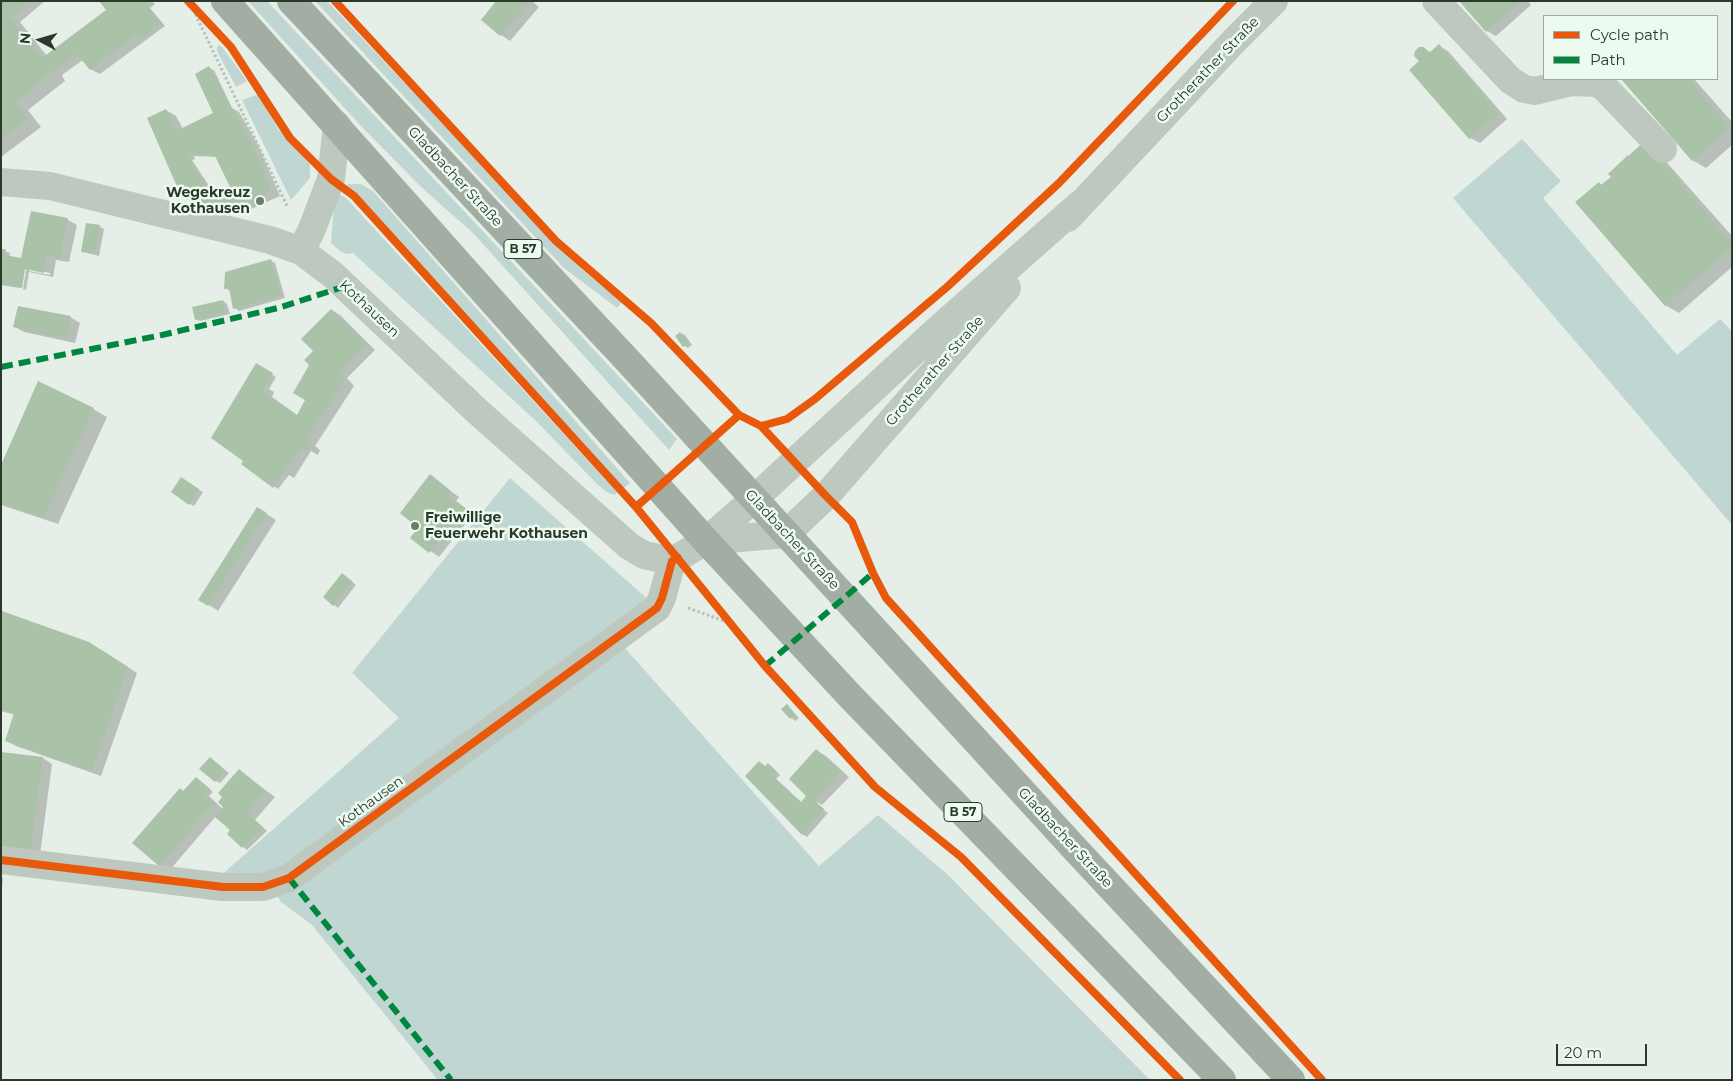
<!DOCTYPE html>
<html>
<head>
<meta charset="utf-8">
<style>
	body { margin:0 }
	#map { position:relative; width:1733px; height:1081px; overflow:hidden; background:#e5efe7; font-family:Montserrat,sans-serif }
	canvas { display:block }
	.frame { position:absolute; inset:0; border:2px solid #2b392b; pointer-events:none }
	.legend { position:absolute; left:1543px; top:15px; width:175px; height:65px; box-sizing:border-box; background:#edfaf0; border:1px solid #9fada1; margin:0; padding:6px 9px; list-style:none; font-size:15px; color:#2b392b }
	.legend li { display:flex; align-items:center; gap:10px; height:25px }
	.legend b { width:25px; border:1px solid #9fada1 }
	.north { position:absolute; left:15px; top:15px; width:50px; height:50px; -webkit-text-stroke:4px #edfaf0; paint-order:stroke; rotate:276deg; font-size:14px; font-weight:700; line-height:20px; text-align:center; color:#2b392b }
	.north::after { content:''; display:block; margin:auto; width:18px; height:22px; background:#2b392b; clip-path:polygon(50% 0,100% 100%,50% 72%,0 100%) }
	.scale { position:absolute; left:1556px; top:1044px; width:91px; height:22px; box-sizing:border-box; border:2px solid #2b392b; border-top:0; padding-left:6px; font-size:15px; line-height:18px; white-space:nowrap; color:#2b392b; -webkit-text-stroke:4px #edfaf0; paint-order:stroke }
</style>
</head>
<body>
<div id="map">
<canvas width="1733" height="1081"></canvas>
<div class="frame"></div>
<ul class="legend">
<li><b style="height:6px;background:#e8590c"></b>Cycle path</li>
<li><b style="height:6px;background:#00873e"></b>Path</li>
</ul>
<div class="north">N</div>
<div class="scale">20 m</div>
</div>
<script>
const ctx = document.querySelector('canvas').getContext('2d');
ctx.lineJoin = 'round';
function paint(path, color) {
  ctx.fillStyle = color;
  ctx.fill(path, 'evenodd');
}
function shape(rows) {
  const path = new Path2D();
  for (const r of rows) {
    path.moveTo(r[0], r[1]);
    for (let i = 2; i < r.length; i += 2) path.lineTo(r[i], r[i + 1]);
  }
  return path;
}
function trace(path, color, width, dash) {
  ctx.strokeStyle = color;
  ctx.lineWidth = width;
  ctx.lineCap = dash ? 'butt' : 'round';
  ctx.setLineDash(dash || []);
  ctx.stroke(path);
}
function write(font, color, halo, rows, align = 'center') {
  ctx.font = font + ' Montserrat,sans-serif';
  ctx.lineWidth = 5;
  ctx.setLineDash([]);
  ctx.textBaseline = 'middle';
  ctx.strokeStyle = halo;
  ctx.fillStyle = color;
  for (const [text, x, y, turn = 0] of rows) {
    ctx.save();
    ctx.translate(x, y);
    ctx.rotate((+turn || 0) * Math.PI / 180);
    ctx.textAlign = isNaN(turn) ? turn : align;
    if (halo) ctx.strokeText(text, 0, 0);
    ctx.fillText(text, 0, 0);
    ctx.restore();
  }
}
paint(shape([
	[248,1,267,1,553,306,677,439,669,450,473,233,419,185,360,125],
	[315,1,327,1,569,257,587,274,622,302,617,308,564,268],
	[219,45,222,47,247,81,236,87,217,51,217,47],
	[259,94,278,129,310,164,310,178,291,200,242,100],
	[1522,139,1561,181,1543,198,1677,355,1720,319,1732,331,1732,525,1453,198],
	[350,184,361,184,373,191,630,483,623,489,354,191,346,185],
	[337,193,346,198,617,492,615,495,608,493,598,485,536,421,353,253,346,254,340,251,331,243,333,217],
	[510,478,667,616,624,647,819,866,878,815,948,875,1150,1080,438,1080,312,925,281,902,264,876,218,878,399,718,352,673]
]), '#c0d6d3');
paint(shape([
	[1,1,45,1,20,22,47,56,108,9,101,1,152,1,155,4,150,8,165,26,100,74,90,69,83,60,62,75,65,81,28,110,41,127,1,157],
	[498,1,532,1,539,7,510,41,501,35,482,19],
	[1461,1,1528,1,1531,5,1496,36,1487,31],
	[1439,46,1448,51,1507,119,1480,143,1470,138,1421,61,1424,48,1431,53],
	[209,68,214,70,232,108,239,112,258,145,280,196,249,210,244,207,227,212,183,197,166,110,176,116,183,129,216,113],
	[194,156,218,157,233,190,215,195,192,160,195,159],
	[1622,79,1694,79,1732,122,1732,145,1706,168,1692,160],
	[1654,148,1732,236,1732,267,1679,313,1665,305,1599,183,1603,186],
	[68,220,77,225,69,262,56,260,53,277,29,272,26,290,23,289,26,270,24,268,20,288,1,285,1,250,10,253,9,257,22,260],
	[29,268,50,273,50,275,29,271],
	[99,226,104,229,99,256,87,253,83,251],
	[271,261,275,263,285,298,239,311,235,308,230,291,226,288],
	[223,301,227,304,230,314,200,321,196,319],
	[332,310,341,316,375,350,347,378,354,386,315,446,320,450,318,455,311,451,294,478,289,475,278,489,243,464,257,365,276,377,269,389,274,392,272,397,298,416,307,400,311,365,314,351],
	[70,317,80,323,75,343,24,332,15,327],
	[680,333,685,335,692,345,688,348,684,346],
	[93,409,107,417,58,524,1,505,1,469],
	[430,476,459,497,456,501,473,514,439,557,412,538,420,527],
	[181,479,203,492,194,506,190,504],
	[257,508,276,520,218,611,200,599],
	[346,577,356,585,338,608,324,597],
	[2,613,103,651,137,673,101,776,16,746,6,740,15,715,1,711],
	[787,706,799,718,795,721,783,709],
	[817,751,826,756,849,777,822,805,817,802,816,804,828,813,807,837,802,834,766,767,768,765,772,767,780,775,776,779,802,803,807,797],
	[1,753,43,758,52,764,40,855,1,850],
	[210,758,229,773,220,783,216,781],
	[239,771,275,797,255,820,267,831,247,850,228,834,235,835,216,816,169,871,160,865,134,843,184,792,200,781,213,792,209,796,223,809],
	[1,877,3,878,2,889,1,889]
]), '#0003');
paint(shape([
	[1,1,30,1,10,17,42,58,106,10,99,1,143,1,162,23,139,40,135,35,90,70,76,53,15,102,28,119,1,139],
	[496,1,530,1,500,36,481,20],
	[1459,1,1520,1,1486,32],
	[1439,44,1499,114,1469,139,1409,70,1419,61,1414,56,1415,51,1419,47,1424,47,1429,53],
	[209,66,249,139,272,191,238,205,222,210,182,198,147,118,166,109,178,130,213,113,195,74],
	[186,154,215,156,231,189,212,194],
	[1621,79,1688,79,1730,127,1692,161],
	[1645,141,1732,243,1732,247,1665,306,1575,202,1599,182,1601,185,1611,177,1608,174,1626,157,1626,155,1628,156],
	[31,211,68,218,60,258,47,255,44,273,25,269,22,288,1,284,1,249,6,249,5,255,21,258],
	[86,223,100,225,95,254,81,252],
	[271,259,281,296,233,309,229,288,224,289,225,272],
	[223,300,226,312,195,320,192,307],
	[18,306,71,316,66,339,13,327],
	[331,309,367,344,339,372,345,379,306,440,312,444,308,451,302,447,273,488,241,464,243,461,211,438,256,363,273,373,263,391,297,415,305,400,293,393,309,365,304,360,313,351,301,339],
	[680,332,689,342,683,347,675,336],
	[38,381,94,408,44,517,1,503,1,465],
	[430,474,451,491,448,495,465,508,429,553,410,538,418,528,400,513],
	[181,477,199,489,189,505,171,492],
	[257,507,267,513,208,606,198,600],
	[342,573,353,582,333,606,323,597],
	[2,611,89,642,128,667,92,772,5,741,14,713,1,709],
	[787,704,796,715,790,719,781,709],
	[816,749,841,771,814,800,824,809,802,835,745,776,759,761,765,766,768,763,777,772,773,776,801,802,806,796,789,779],
	[1,752,43,757,31,850,1,846],
	[210,757,225,770,215,782,199,769],
	[239,769,266,791,247,813,264,828,242,848,227,834,230,830,215,817,223,807,218,802,222,797,218,793],
	[196,777,210,789,204,794,214,803,159,866,132,843,180,788,183,791]
]), '#a9c2a8');
trace(shape([
	[191,5,288,208],
	[688,608,730,623]
]), '#b6c1b7', 3, [2.5, 2.5]);
trace(shape([
	[1436,1,1510,80,1524,89,1535,91,1572,82,1595,83,1604,87,1663,149],
	[1,182,50,186,270,240,301,251,333,275,477,411,629,546,644,555,672,561,706,541,754,499,936,331,1080,204],
	[1068,218,1234,41,1274,1],
	[301,251,312,229,331,179,337,125],
	[706,541,786,534,826,496,1007,288],
	[1,860,223,887,263,887,289,878,657,608,662,598,672,561]
]), '#bdc8be', 28);
trace(shape([
	[225,1,706,541,850,696,1222,1080],
	[291,1,629,362,1076,850,1291,1080]
]), '#a2ada3', 28);
trace(shape([
	[1,367,162,335,278,308,346,286],
	[765,666,873,573],
	[289,878,451,1080]
]), '#00873e', 6, [12, 6]);
trace(shape([
	[188,1,231,47,290,138,331,179,354,196,636,507,765,666,875,787,961,857,1180,1080],
	[335,1,556,241,651,323,739,415,761,426,826,496,852,522,873,573,886,598,1322,1080],
	[761,426,787,419,815,399,947,287,1059,183,1233,1],
	[636,507,739,415],
	[1,860,223,887,263,887,289,878,657,608,662,598,672,561,678,558]
]), '#e8590c', 8);
for (const [x, y, r, color] of [
	[260,201,5,"#6c796d"],
	[415,526,5,"#6c796d"]
]) {
  const dot = new Path2D();
  dot.arc(x, y, r, 0, 2 * Math.PI);
  ctx.fillStyle = color;
  ctx.fill(dot);
  trace(dot, '#edfaf0', 2);
}
for (const [x, y, w] of [
	[523,249,38],
	[963,812,38]
]) {
  const box = new Path2D();
  box.roundRect(x - w / 2, y - 9.5, w, 19, 4);
  ctx.fillStyle = '#edfaf0';
  ctx.fill(box);
  trace(box, '#2b392b', 1);
}
write('bold 12px', '#2b392b', null, [
	["B 57",523,249],
	["B 57",963,812]
]);
write('14px', '#2b392b', '#edfaf0', [
	["Grotherather Straße",1208,70,-46],
	["Gladbacher Straße",455,177,47],
	["Kothausen",369,309,43],
	["Grotherather Straße",935,371,-49],
	["Gladbacher Straße",792,540,47],
	["Kothausen",371,802,-36],
	["Gladbacher Straße",1065,838,47]
]);
write('bold 14px', '#2b392b', '#edfaf0', [
	["Wegekreuz",250,193],
	["Kothausen",250,209],
	["Freiwillige",425,518,"left"],
	["Feuerwehr Kothausen",425,534,"left"]
], 'right');
</script>
</body>
</html>
